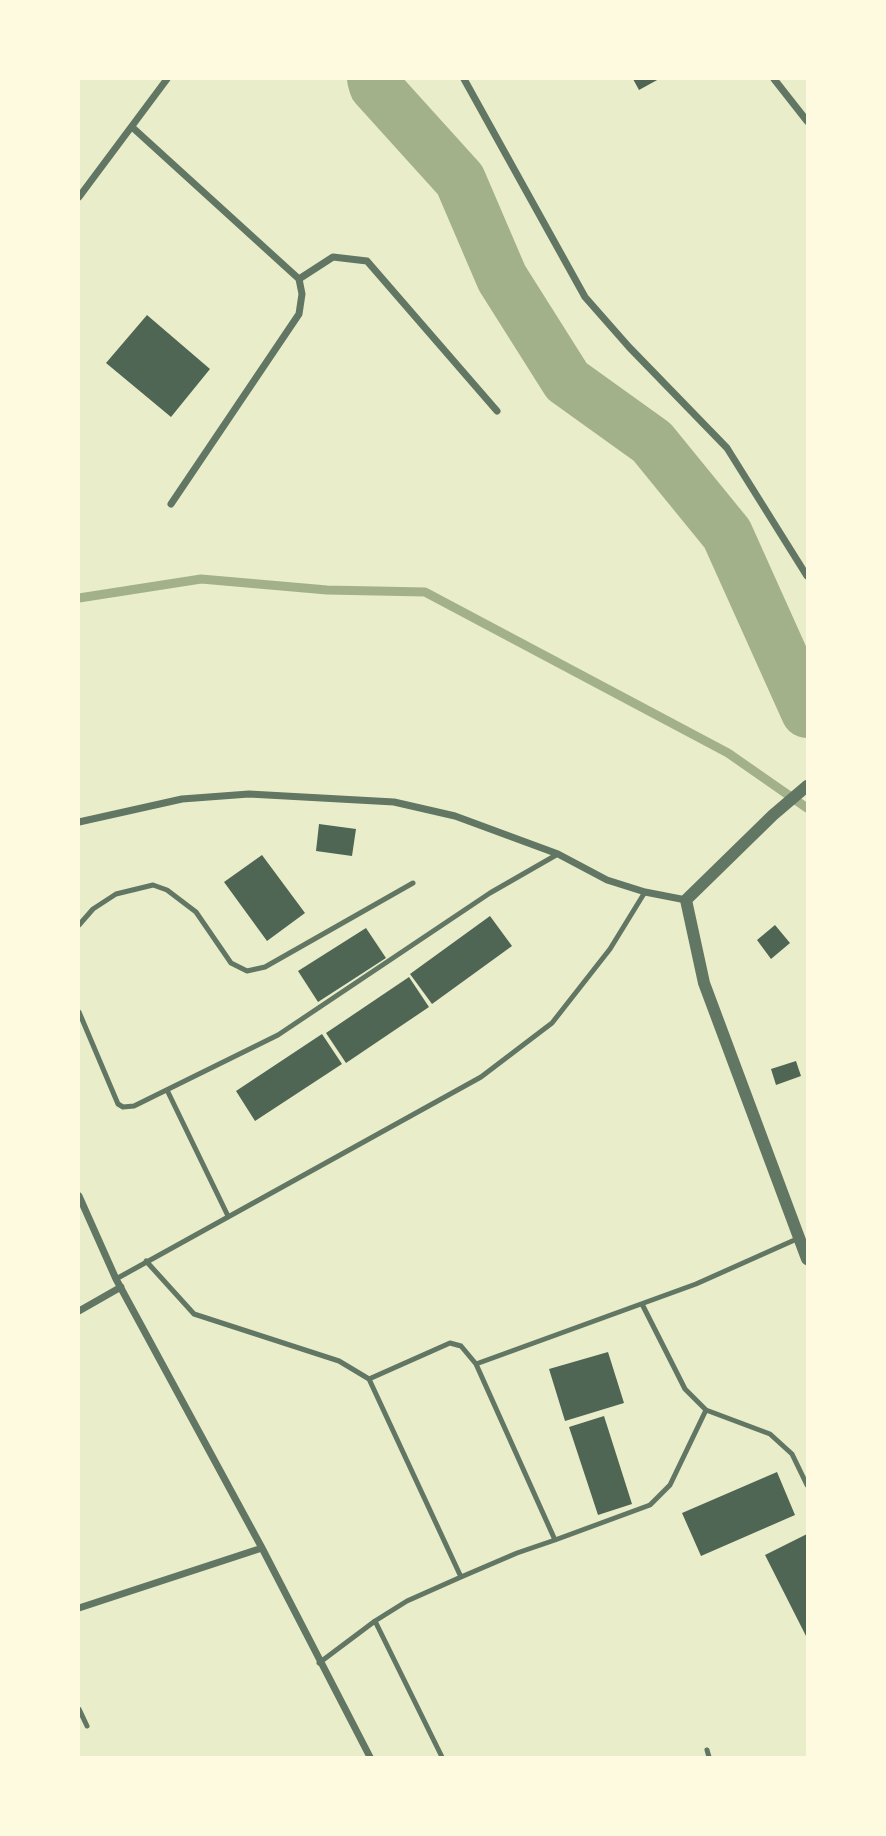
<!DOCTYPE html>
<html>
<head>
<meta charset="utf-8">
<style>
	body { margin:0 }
	#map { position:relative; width:886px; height:1836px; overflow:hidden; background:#e9edc9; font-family:Rubik,sans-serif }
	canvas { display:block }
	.frame { position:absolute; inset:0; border:80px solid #fefae0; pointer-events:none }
</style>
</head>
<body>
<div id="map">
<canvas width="886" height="1836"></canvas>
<div class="frame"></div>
</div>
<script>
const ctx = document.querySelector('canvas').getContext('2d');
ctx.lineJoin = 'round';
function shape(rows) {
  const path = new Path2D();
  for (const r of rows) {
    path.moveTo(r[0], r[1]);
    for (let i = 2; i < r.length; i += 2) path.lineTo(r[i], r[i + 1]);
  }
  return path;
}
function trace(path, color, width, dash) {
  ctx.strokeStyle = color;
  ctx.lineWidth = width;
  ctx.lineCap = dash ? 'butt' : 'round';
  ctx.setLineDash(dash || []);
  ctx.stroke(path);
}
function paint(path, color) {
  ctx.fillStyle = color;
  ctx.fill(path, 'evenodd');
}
trace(shape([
	[79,598,201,579,327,590,425,592,728,753,807,808]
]), '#a3b18a', 9);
trace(shape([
	[373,79,375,86,460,180,502,278,567,381,652,442,727,534,807,712]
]), '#a3b18a', 52);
paint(shape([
	[633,79,659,79,639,90],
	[147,315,210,369,171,417,106,363],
	[319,824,356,829,352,856,316,851],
	[262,855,305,913,267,941,224,882],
	[490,916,512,946,432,1004,410,974],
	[775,925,790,943,771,959,757,940],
	[366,928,386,958,318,1002,298,971],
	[409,977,429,1007,346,1063,326,1033],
	[322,1034,342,1064,255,1121,236,1091],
	[796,1061,801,1076,776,1085,771,1069],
	[608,1352,624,1403,565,1421,549,1369],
	[604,1416,632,1504,598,1515,569,1427],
	[777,1472,795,1515,701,1556,682,1513],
	[807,1534,807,1638,765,1555]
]), '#4f6655');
trace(shape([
	[79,925,93,909,116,894,153,885,167,890,196,912,231,963,247,971,265,967,413,883],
	[79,1012,118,1104,123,1107,134,1106,278,1035,490,893,558,854],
	[167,1090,228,1216],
	[146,1261,194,1314,339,1361,369,1379,461,1577,407,1601,375,1621,319,1663],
	[116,1279,481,1077,552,1023,610,949,645,892],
	[642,1304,685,1389,706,1410,770,1434,792,1454,807,1485],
	[476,1364,696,1284,799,1238],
	[369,1379,450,1343,461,1346,476,1364,555,1540,517,1553,461,1577],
	[555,1540,650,1505,670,1485,706,1410],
	[375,1621,442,1757],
	[79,1709,87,1726],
	[707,1750,709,1757]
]), '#617663', 5);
trace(shape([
	[464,79,585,297,629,347,727,448,807,576],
	[774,79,807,121],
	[132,127,299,279,302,294,299,314,171,504],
	[79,197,167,79],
	[299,279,333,257,367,261,497,411],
	[79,822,182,799,249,794,394,802,455,816,558,854,607,880,645,892,686,900],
	[79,1196,116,1279,262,1548,370,1757],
	[79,1311,121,1287],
	[79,1608,262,1548]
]), '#617663', 7);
trace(shape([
	[807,786,773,815,686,900,704,983,807,1259]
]), '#617663', 12);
</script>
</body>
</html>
